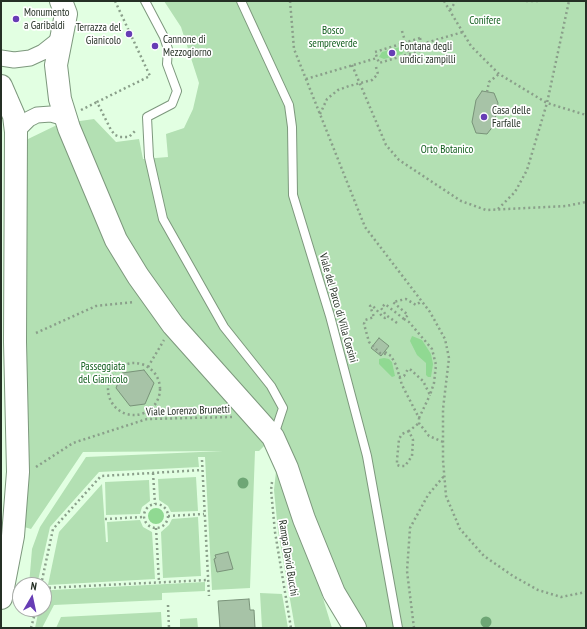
<!DOCTYPE html>
<html>
<head>
<meta charset="utf-8">
<style>
	body { margin:0 }
	#map { position:relative; width:587px; height:629px; overflow:hidden; background:#e2ffe2; font-family:"PT Sans Narrow",sans-serif }
	canvas { display:block }
	.frame { position:absolute; inset:0; border:2px solid #253025; pointer-events:none }
	.north { position:absolute; left:12px; top:577px; width:40px; height:40px; box-sizing:border-box; background:#fff; border:1px solid #a8aca8; border-radius:50%; rotate:9deg; font-size:11px; font-weight:700; line-height:16px; text-align:center; color:#253025 }
	.north::after { content:''; display:block; margin:auto; width:14px; height:18px; background:#673db5; clip-path:polygon(50% 0,100% 100%,50% 72%,0 100%) }
</style>
</head>
<body>
<div id="map">
<canvas width="587" height="629"></canvas>
<div class="frame"></div>
<div class="north">N</div>
</div>
<script>
const ctx = document.querySelector('canvas').getContext('2d');
ctx.lineJoin = 'round';
function paint(path, color) {
  ctx.fillStyle = color;
  ctx.fill(path, 'evenodd');
}
function shape(rows) {
  const path = new Path2D();
  for (const r of rows) {
    if (r.length === 3) {
      path.moveTo(r[0] + r[2], r[1]);
      path.arc(r[0], r[1], r[2], 0, 2 * Math.PI);
      continue;
    }
    path.moveTo(r[0], r[1]);
    for (let i = 2; i < r.length; i += 2) path.lineTo(r[i], r[i + 1]);
  }
  return path;
}
function trace(path, color, width, dash) {
  ctx.strokeStyle = color;
  ctx.lineWidth = width;
  ctx.lineCap = dash ? 'butt' : 'round';
  ctx.setLineDash(dash || []);
  ctx.stroke(path);
}
function write(font, color, halo, rows, align = 'center') {
  ctx.font = font + ' "PT Sans Narrow",sans-serif';
  ctx.lineWidth = 3.5;
  ctx.setLineDash([]);
  ctx.textBaseline = 'middle';
  ctx.strokeStyle = halo;
  ctx.fillStyle = color;
  for (const [text, x, y, turn = 0] of rows) {
    ctx.save();
    ctx.translate(x, y);
    ctx.rotate((+turn || 0) * Math.PI / 180);
    ctx.textAlign = isNaN(turn) ? turn : align;
    if (halo) ctx.strokeText(text, 0, 0);
    ctx.fillText(text, 0, 0);
    ctx.restore();
  }
}
paint(shape([
	[164,1,586,1,586,628,363,628,347,607,322,595,332,628,295,628,278,531,274,490,277,462,265,445,259,451,255,451,250,588,212,590,205,457,198,457,199,467,99,472,50,527,37,585,29,585,32,549,40,527,86,457,223,451,83,452,31,529,21,526,26,330,26,140,59,124,94,119,116,142,139,139,143,159,168,157,166,134,184,128,193,109,199,83,181,27],
	[196,477,198,511,171,512,168,506,159,500,158,479],
	[149,480,150,501,142,507,140,514,106,515,105,482],
	[102,484,106,542,108,542,107,522,140,520,143,527,152,532,155,579,48,585,59,532],
	[198,517,201,576,163,578,161,532,169,525,172,519],
	[205,582,205,591,162,593,162,600,54,605,42,628,35,628,39,609,44,609,44,593,52,590],
	[260,593,282,594,288,628,262,628],
	[161,612,162,628,56,628,61,617],
	[197,618,198,628,180,628,180,619]
]), '#b3e0b3');
paint(shape([
	[400,47,405,49,402,54,384,59,379,57,382,52],
	[412,336,422,340,431,354,433,364,431,377,428,377,426,375,426,363,417,355,410,341],
	[384,358,389,359,392,362,395,376,392,377,379,364,379,359],
	[156,516,8]
]), '#90d992');
const building = shape([
	[482,91,494,93,498,103,494,125,487,134,476,133,472,122,476,100,482,91],
	[379,338,389,346,381,356,371,348,379,338],
	[144,370,154,383,145,404,130,406,116,388,122,373,144,370],
	[228,552,233,569,217,572,214,559,216,558,215,555,228,552],
	[249,599,250,610,254,610,255,628,220,628,218,601,249,599]
]);
paint(building, '#a7c3a7');
trace(building, '#799379', 1);
const lane = shape([
	[145,1,164,37,168,49,167,64,177,91,172,104,147,117,149,157,163,219,224,327,271,386,283,408,274,435],
	[241,1,289,105,292,127,293,195,330,316,367,456,398,628]
]);
const street = shape([
	[1,58,14,60,30,58,43,52,62,37],
	[16,132,29,119,37,115,51,114,65,118]
]);
const secondary = shape([
	[61,1,66,14,56,65,60,99,69,128,116,240,138,276,173,325,273,437,287,468,304,519,334,593,355,628],
	[1,86,14,116,16,132,15,342,18,472,13,536,1,598]
]);
trace(lane, '#7d987d', 10);
trace(street, '#7d987d', 17);
trace(secondary, '#7d987d', 24);
trace(shape([
	[115,1,150,76,97,102,111,130,115,135,120,137,129,137,136,130],
	[290,1,294,49,365,227,430,312,445,339,449,358,443,409,443,460,446,496,460,529,484,556,513,576,538,590,561,597,586,592],
	[444,1,471,46,499,74,547,103,586,115],
	[526,1,539,1],
	[450,10,456,1],
	[402,31,412,64],
	[420,38,423,50,379,63,375,52,420,38],
	[422,44,463,32],
	[352,65,386,145,399,160,461,201,486,210,566,206,586,202],
	[306,79,377,58],
	[487,92,489,82,499,74],
	[81,110,97,102],
	[320,114,327,99,338,90,349,86,372,80,378,74,376,67],
	[498,209,515,192,527,170,547,103,569,1],
	[397,323,386,315,381,308,385,304,404,319,408,315,393,302,406,299,416,305,422,301],
	[36,333,96,306,135,302],
	[385,352,391,356,396,365,402,385,419,418,419,423,429,436,443,442],
	[386,354,380,353,369,342,364,324,365,320,374,317,370,306,372,305,382,316,385,318,387,317],
	[134,389,26],
	[148,367,164,340],
	[399,377,404,376,408,369,411,370,423,381,430,395,434,383,436,365,432,349,409,322,404,319],
	[419,418,430,395],
	[409,431,402,434,399,439,397,460,397,465,400,466,405,466,412,456,413,440,409,431,419,423],
	[202,460,209,596],
	[36,467,73,443,147,419,232,417],
	[153,473,155,504],
	[272,482,271,490,275,532,291,628],
	[156,516,12],
	[168,516,204,514],
	[105,519,144,517],
	[156,528,159,582],
	[41,585,53,529,101,476,202,470],
	[44,588,208,580],
	[168,605,169,628],
	[31,628,36,609],
	[414,628,407,571,410,528,428,495,444,476]
]), '#8a9f8a', 2.5, [2, 3]);
trace(lane, '#fff', 8);
trace(street, '#fff', 15);
trace(secondary, '#fff', 22);
ctx.fillStyle = '#6ea675';
for (const [x, y] of [
	[243,483],
	[486,622]
]) {
  ctx.beginPath();
  ctx.arc(x, y, 5.5, 0, 2 * Math.PI);
  ctx.fill();
}
for (const [x, y, r, color] of [
	[16,19,4,"#673db5"],
	[129,34,4,"#673db5"],
	[155,46,4,"#673db5"],
	[392,53,4,"#673db5"],
	[484,117,4,"#673db5"]
]) {
  const dot = new Path2D();
  dot.arc(x, y, r, 0, 2 * Math.PI);
  ctx.fillStyle = color;
  ctx.fill(dot);
  trace(dot, '#fff', 1.5);
}
write('11px', '#253025', '#fff', [
	["Monumento",24,13],
	["a Garibaldi",24,26],
	["Terrazza del",121,28,"right"],
	["Gianicolo",121,41,"right"],
	["Cannone di",163,40],
	["Mezzogiorno",163,53],
	["Fontana degli",400,47],
	["undici zampilli",400,60],
	["Casa delle",492,111],
	["Farfalle",492,124]
], 'left');
write('11px', '#105d1c', '#fff', [
	["Conifere",485,21],
	["Bosco",333,31],
	["sempreverde",333,44],
	["Orto Botanico",447,150],
	["Passeggiata",103,367],
	["del Gianicolo",103,380]
]);
write('11px', '#253025', '#fff', [
	["Viale del Parco di Villa Corsini",338,308,74],
	["Viale Lorenzo Brunetti",188,411,-2],
	["Rampa David Bucchi",288,558,81]
]);
</script>
</body>
</html>
